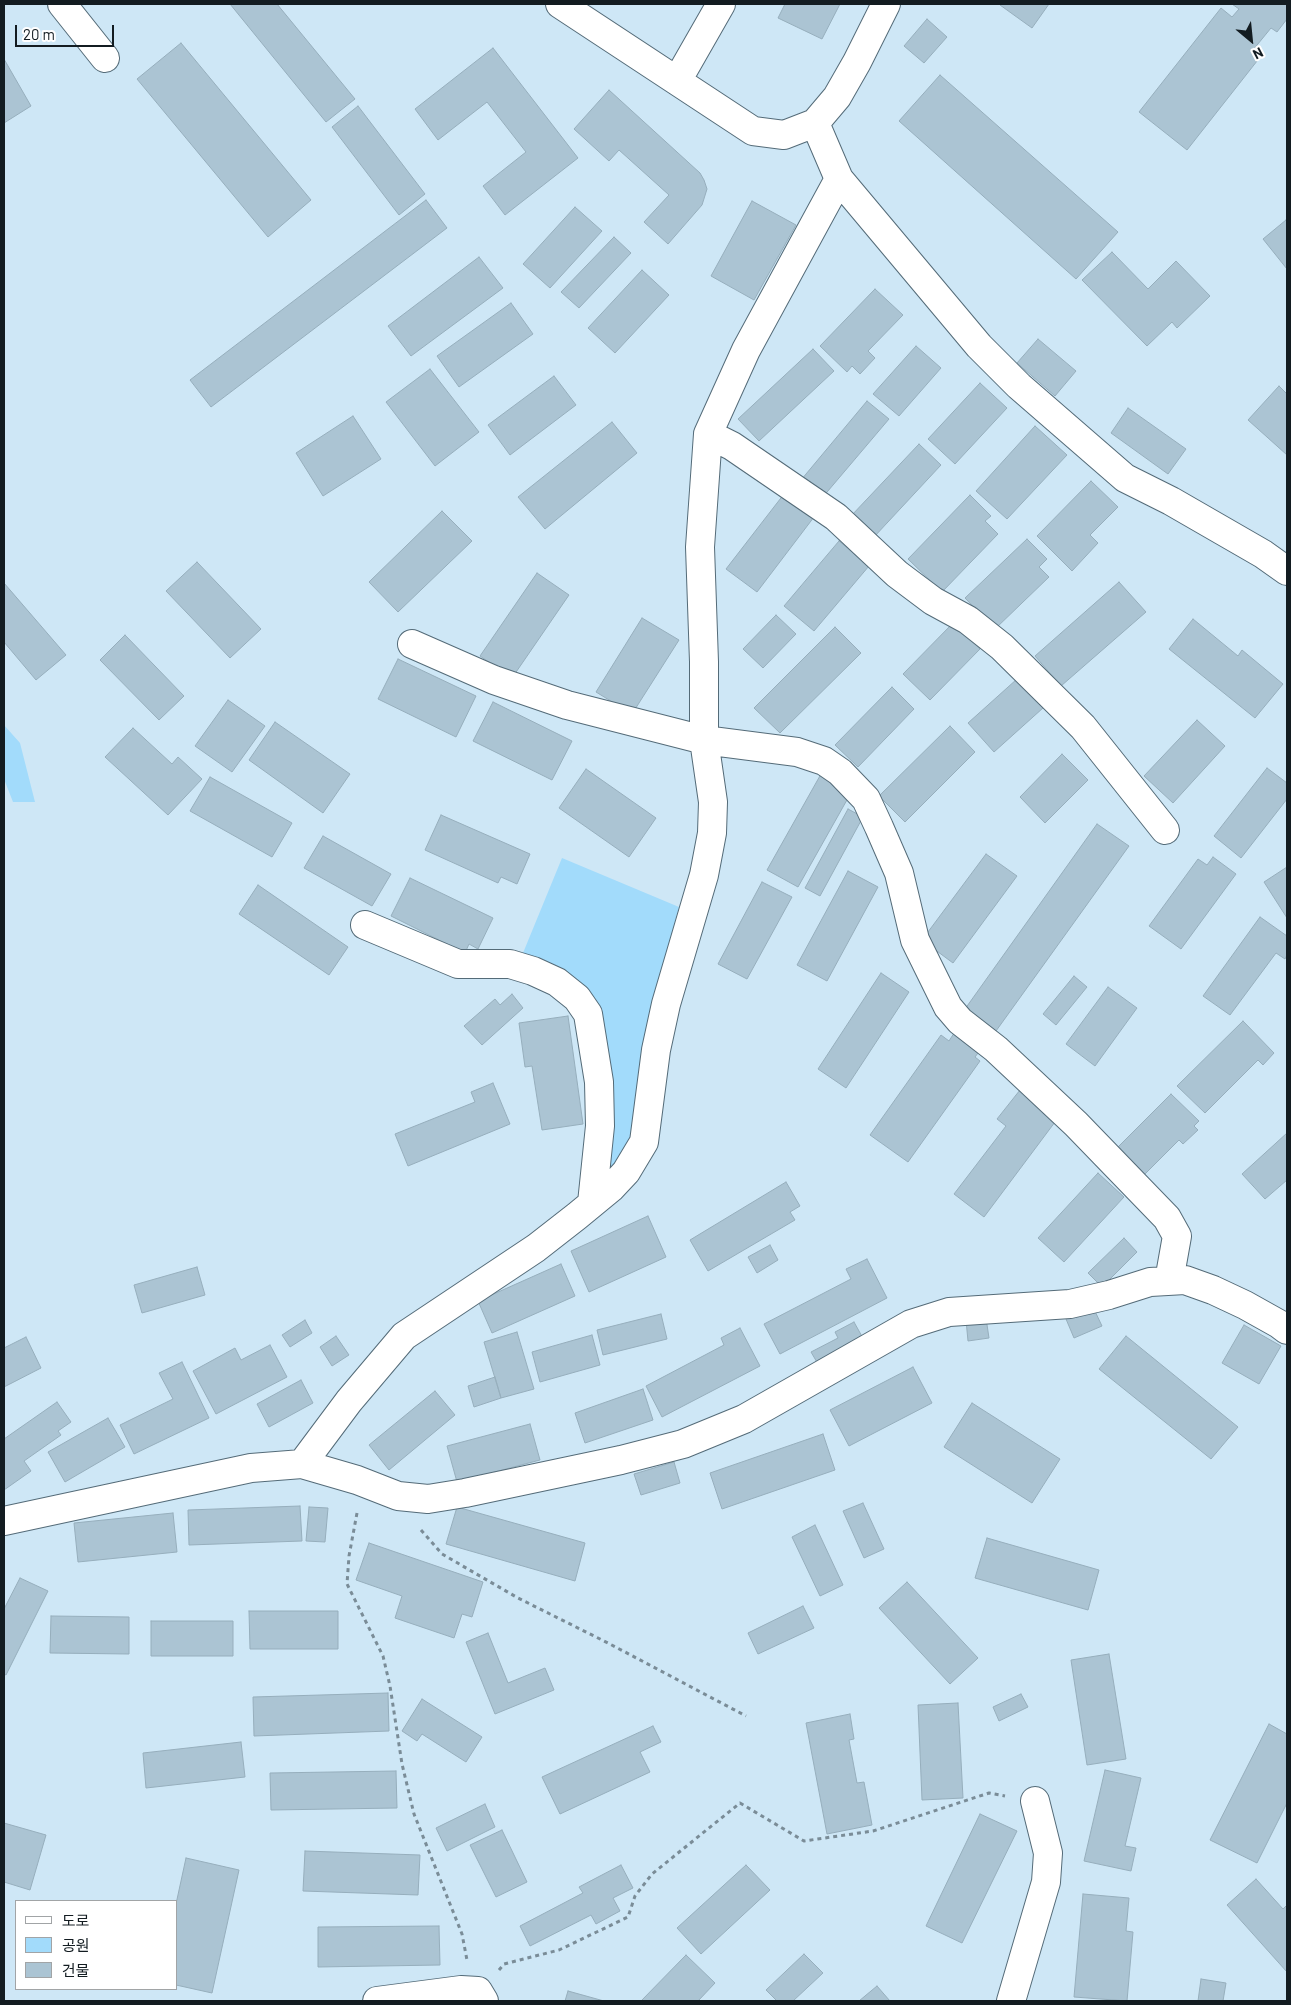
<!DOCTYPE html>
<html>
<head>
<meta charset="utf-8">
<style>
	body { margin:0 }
	#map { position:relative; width:1291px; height:2005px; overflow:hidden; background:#cee7f6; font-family:Barlow,"Noto Sans KR",sans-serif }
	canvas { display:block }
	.frame { position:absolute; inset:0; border:5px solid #131c21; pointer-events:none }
	.legend { position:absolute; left:15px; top:1900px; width:162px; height:90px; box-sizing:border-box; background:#fff; border:1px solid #a1a4a6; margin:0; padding:6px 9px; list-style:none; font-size:15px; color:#131c21 }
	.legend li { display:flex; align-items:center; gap:10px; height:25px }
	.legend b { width:25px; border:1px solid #a1a4a6 }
	.north { position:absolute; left:1226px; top:15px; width:50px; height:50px; -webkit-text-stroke:4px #fff; paint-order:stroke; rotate:152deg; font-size:14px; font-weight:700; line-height:20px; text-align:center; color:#131c21 }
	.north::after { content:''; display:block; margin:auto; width:18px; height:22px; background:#131c21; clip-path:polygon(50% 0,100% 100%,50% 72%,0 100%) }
	.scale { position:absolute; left:15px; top:25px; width:99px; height:22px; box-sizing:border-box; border:2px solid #131c21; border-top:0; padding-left:6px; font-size:15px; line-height:18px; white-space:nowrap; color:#131c21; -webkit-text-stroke:4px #fff; paint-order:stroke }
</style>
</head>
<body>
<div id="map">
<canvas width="1291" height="2005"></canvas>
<div class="frame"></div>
<ul class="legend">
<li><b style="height:6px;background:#fff"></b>도로</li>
<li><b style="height:14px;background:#a2dbfb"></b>공원</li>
<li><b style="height:14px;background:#abc4d3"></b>건물</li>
</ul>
<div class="north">N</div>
<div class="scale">20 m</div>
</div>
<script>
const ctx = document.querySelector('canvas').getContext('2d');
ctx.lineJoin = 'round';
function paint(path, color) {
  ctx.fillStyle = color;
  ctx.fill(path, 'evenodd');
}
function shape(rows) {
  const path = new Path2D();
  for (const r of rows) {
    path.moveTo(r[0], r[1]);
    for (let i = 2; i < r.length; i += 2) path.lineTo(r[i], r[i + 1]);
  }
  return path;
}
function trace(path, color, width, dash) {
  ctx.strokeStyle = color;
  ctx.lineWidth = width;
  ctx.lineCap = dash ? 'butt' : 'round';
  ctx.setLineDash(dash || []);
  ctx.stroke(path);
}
paint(shape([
	[4,725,20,743,35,802,13,802,4,779],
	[562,858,679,907,655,995,631,1148,611,1169,605,1164,598,1008,586,987,563,972,523,953]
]), '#a2dbfb');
const building = shape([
	[230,4,277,4,355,99,326,122,230,4],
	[785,4,840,4,822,39,778,18,785,4],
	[1000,4,1049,4,1032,28,1000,5,1000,4],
	[1232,4,1287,4,1287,19,1277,32,1271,28,1253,50,1261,56,1187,150,1139,112,1221,8,1232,17,1239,9,1232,4],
	[927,19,947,37,924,63,904,46,927,19],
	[181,43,311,200,268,237,137,79,181,43],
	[493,48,578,158,505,215,483,186,526,152,487,102,438,140,415,109,493,48],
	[4,59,31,106,4,123,4,59],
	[940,75,1118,232,1076,279,899,121,940,75],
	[609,90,700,173,704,180,707,189,702,205,668,244,644,222,669,195,619,150,609,161,574,129,609,90],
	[358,106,425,194,399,215,332,127,358,106],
	[426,200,447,228,211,407,190,380,426,200],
	[752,201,796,225,754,300,711,276,752,201],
	[575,207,602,231,550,288,523,264,575,207],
	[1286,220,1287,221,1287,269,1263,239,1286,220],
	[614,237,631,253,579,308,561,292,614,237],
	[1112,252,1148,289,1176,261,1210,296,1177,328,1172,322,1147,346,1082,280,1112,252],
	[479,257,503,288,411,356,388,326,479,257],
	[642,270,669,295,615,353,588,328,642,270],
	[875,289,903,315,868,351,875,358,860,374,852,366,847,372,820,346,875,289],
	[511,303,533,334,459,387,437,356,511,303],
	[1038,339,1076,371,1055,396,1017,363,1038,339],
	[916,346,941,368,899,416,873,394,916,346],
	[813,349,834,371,759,441,738,419,813,349],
	[430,369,479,432,435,466,386,402,430,369],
	[554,376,576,405,510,455,488,425,554,376],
	[980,383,1007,408,955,464,928,439,980,383],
	[1279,386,1287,394,1287,455,1248,420,1279,386],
	[867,401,889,419,822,498,801,480,867,401],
	[1128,408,1186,449,1168,474,1111,433,1128,408],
	[353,416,381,459,323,496,296,453,353,416],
	[612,422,637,453,545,529,518,497,612,422],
	[1035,426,1067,455,1007,519,976,491,1035,426],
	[919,444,941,465,874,537,851,516,919,444],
	[1091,481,1118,507,1090,535,1098,543,1072,571,1037,536,1091,481],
	[784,494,814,517,757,592,726,569,784,494],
	[970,495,991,516,985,521,998,534,942,592,908,559,970,495],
	[442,511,472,541,398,612,369,582,442,511],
	[1027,539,1047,559,1039,567,1049,577,995,629,965,598,1027,539],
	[839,541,869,566,814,631,784,606,839,541],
	[197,562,261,629,230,658,166,591,197,562],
	[537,573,569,595,512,678,480,656,537,573],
	[1119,582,1146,612,1061,686,1035,656,1119,582],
	[4,583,66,655,36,680,4,642,4,583],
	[776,615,796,634,763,668,743,649,776,615],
	[642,618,679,640,632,714,596,692,642,618],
	[1193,619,1238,656,1242,650,1283,684,1255,718,1169,649,1193,619],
	[953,623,980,649,930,700,903,674,953,623],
	[835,627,861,653,780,733,754,708,835,627],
	[125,635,184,696,159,720,100,660,125,635],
	[398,659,476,696,456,737,378,699,398,659],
	[1017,679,1043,708,994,752,968,723,1017,679],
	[892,687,914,709,858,767,835,745,892,687],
	[228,700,265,726,232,772,195,746,228,700],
	[493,702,572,741,552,780,473,741,493,702],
	[1197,720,1225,746,1173,803,1144,776,1197,720],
	[275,722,350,774,323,813,249,760,275,722],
	[950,726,975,752,905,822,879,796,950,726],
	[133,728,172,764,178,757,202,779,168,815,105,757,133,728],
	[1062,754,1088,780,1045,823,1020,797,1062,754],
	[1267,768,1287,783,1287,799,1241,858,1214,836,1267,768],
	[586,769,656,818,629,857,559,808,586,769],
	[821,774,852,791,798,887,767,870,821,774],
	[210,777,292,823,272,857,190,811,210,777],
	[848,809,863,817,820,896,805,888,848,809],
	[441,815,530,854,517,884,501,877,498,883,425,850,441,815],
	[1097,824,1129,846,996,1031,965,1009,1097,824],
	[323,836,391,874,372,906,304,868,323,836],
	[986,854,1017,876,953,963,922,940,986,854],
	[1213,857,1236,874,1181,949,1149,926,1198,859,1207,865,1213,857],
	[1287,867,1287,918,1264,882,1287,867],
	[848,871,878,887,827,981,797,965,848,871],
	[410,878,493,918,478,949,469,944,465,953,391,916,410,878],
	[762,882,792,897,747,979,718,964,762,882],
	[258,885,348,947,329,975,239,914,258,885],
	[1260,917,1287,936,1287,955,1285,959,1276,953,1230,1015,1203,996,1260,917],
	[881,973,909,992,846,1088,818,1069,881,973],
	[1074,976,1087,987,1056,1025,1043,1014,1074,976],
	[1108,987,1137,1008,1095,1066,1066,1044,1108,987],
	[512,994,523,1008,482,1045,464,1026,495,999,500,1005,512,994],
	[568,1016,583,1124,542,1130,532,1066,525,1067,519,1023,568,1016],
	[1243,1021,1274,1053,1263,1065,1258,1060,1205,1113,1177,1086,1243,1021],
	[956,1030,981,1049,975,1057,980,1061,908,1162,870,1135,941,1035,949,1041,956,1030],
	[493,1083,510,1124,408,1166,395,1134,475,1102,471,1092,493,1083],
	[1020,1090,1058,1118,984,1217,954,1194,1006,1126,997,1119,1020,1090],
	[1171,1094,1199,1121,1194,1126,1198,1130,1183,1144,1179,1140,1144,1175,1117,1148,1171,1094],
	[1287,1133,1287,1180,1265,1199,1242,1174,1287,1133],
	[1098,1173,1124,1197,1064,1262,1038,1238,1098,1173],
	[786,1182,800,1206,790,1212,795,1220,708,1271,690,1240,786,1182],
	[648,1216,666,1257,589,1292,571,1251,648,1216],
	[1124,1238,1137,1252,1102,1287,1088,1273,1124,1238],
	[770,1245,778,1260,757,1273,748,1257,770,1245],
	[867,1259,887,1298,780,1354,764,1324,851,1279,846,1269,867,1259],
	[561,1264,575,1296,492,1333,478,1301,561,1264],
	[197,1267,205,1295,142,1313,134,1285,197,1267],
	[1093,1307,1102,1326,1074,1338,1066,1319,1093,1307],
	[661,1314,667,1339,603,1355,597,1330,661,1314],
	[986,1318,989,1338,968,1341,966,1320,986,1318],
	[305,1320,312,1333,290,1347,282,1335,305,1320],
	[854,1322,864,1340,818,1364,811,1352,838,1338,835,1332,854,1322],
	[1244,1325,1281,1346,1259,1384,1222,1363,1244,1325],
	[740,1328,760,1366,662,1417,646,1386,724,1345,721,1338,740,1328],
	[517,1332,534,1389,501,1398,484,1342,517,1332],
	[592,1335,600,1365,540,1382,532,1352,592,1335],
	[336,1336,349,1355,332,1366,320,1347,336,1336],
	[1126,1336,1238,1427,1211,1459,1099,1369,1126,1336],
	[26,1337,41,1368,4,1387,4,1348,26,1337],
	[270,1345,287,1377,216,1414,193,1371,235,1348,241,1360,270,1345],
	[182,1362,209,1418,134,1454,120,1425,173,1399,159,1373,182,1362],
	[913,1367,932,1403,849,1446,830,1410,913,1367],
	[495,1377,501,1398,474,1407,468,1386,495,1377],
	[301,1380,313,1403,269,1427,257,1404,301,1380],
	[643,1389,653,1420,585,1443,575,1413,643,1389],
	[435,1391,455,1415,389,1470,369,1445,435,1391],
	[57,1402,71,1422,58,1431,61,1435,24,1461,31,1471,4,1490,4,1439,57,1402],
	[972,1403,1060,1459,1032,1503,944,1447,972,1403],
	[108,1418,125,1447,65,1482,48,1452,108,1418],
	[530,1424,540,1460,457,1482,447,1446,530,1424],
	[823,1434,835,1470,722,1509,710,1473,823,1434],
	[674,1462,680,1483,641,1495,634,1474,674,1462],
	[863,1503,884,1549,864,1558,843,1511,863,1503],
	[300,1506,302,1541,189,1545,188,1510,300,1506],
	[309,1507,328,1508,325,1542,306,1541,309,1507],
	[457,1507,585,1543,575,1581,446,1544,457,1507],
	[173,1513,177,1552,78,1562,74,1523,173,1513],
	[815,1525,843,1585,820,1596,792,1537,815,1525],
	[987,1538,1099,1570,1088,1610,975,1578,987,1538],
	[369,1543,483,1582,472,1617,462,1614,454,1638,395,1618,402,1596,356,1580,369,1543],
	[20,1578,48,1591,6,1675,4,1674,4,1609,20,1578],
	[907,1582,978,1658,950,1684,879,1608,907,1582],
	[803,1606,814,1628,758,1654,748,1633,803,1606],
	[249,1611,338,1611,338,1649,250,1649,249,1611],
	[51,1616,129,1617,129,1654,50,1653,51,1616],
	[151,1621,233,1621,233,1656,151,1656,151,1621],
	[488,1633,508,1683,545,1668,554,1690,495,1714,466,1642,488,1633],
	[1109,1654,1126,1759,1087,1765,1071,1660,1109,1654],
	[388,1693,389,1731,254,1736,253,1697,388,1693],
	[1021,1694,1028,1707,999,1721,993,1707,1021,1694],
	[422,1699,482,1737,466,1762,422,1734,417,1741,402,1731,422,1699],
	[958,1703,963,1798,922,1800,918,1705,958,1703],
	[850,1714,854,1739,849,1740,857,1783,864,1782,872,1825,827,1834,806,1723,850,1714],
	[1269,1724,1287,1734,1287,1803,1257,1863,1210,1840,1269,1724],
	[653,1726,661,1742,640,1752,650,1772,560,1814,542,1777,653,1726],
	[241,1742,245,1777,146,1788,143,1753,241,1742],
	[1105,1770,1141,1778,1125,1846,1136,1848,1131,1871,1084,1861,1105,1770],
	[396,1771,397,1808,271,1810,270,1773,396,1771],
	[485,1804,495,1827,447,1851,436,1828,485,1804],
	[980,1814,1017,1831,962,1943,926,1926,980,1814],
	[4,1823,46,1835,30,1890,4,1882,4,1823],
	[502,1830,527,1882,496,1897,470,1845,502,1830],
	[305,1851,420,1855,418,1895,303,1891,305,1851],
	[186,1858,239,1870,212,1993,176,1985,176,1904,186,1858],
	[621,1865,633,1888,613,1898,620,1911,596,1924,591,1915,530,1946,520,1926,583,1893,579,1887,621,1865],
	[746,1865,770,1890,701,1954,677,1928,746,1865],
	[1256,1879,1283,1909,1287,1905,1287,1972,1227,1905,1256,1879],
	[1083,1894,1129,1898,1126,1931,1133,1932,1127,2001,1074,1997,1083,1894],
	[439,1926,440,1965,318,1967,318,1927,439,1926],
	[804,1954,823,1973,793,2001,777,2001,766,1990,804,1954],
	[686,1955,715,1983,698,2001,641,2001,686,1955],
	[1201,1979,1226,1983,1223,2001,1198,2001,1201,1979],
	[877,1986,890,2001,859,2001,877,1986],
	[568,1991,604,2001,565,2001,568,1991]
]);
paint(building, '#abc4d3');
trace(building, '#96aebc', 1);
const minor = shape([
	[62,4,105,58],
	[560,4,753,131,784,135,815,123,837,97,857,62,886,4],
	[677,81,721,4],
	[815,123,839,179,979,346,1019,386,1125,478,1171,501,1263,554,1287,571],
	[708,434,732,446,836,517,897,574,933,601,968,620,1002,647,1083,727,1165,830],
	[412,644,494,680,567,705,704,740,797,752,824,761,840,772,866,799,879,827,899,873,915,940,948,1007,960,1021,996,1049,1076,1124,1167,1218,1177,1236,1169,1281],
	[365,925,458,964,510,964,533,971,557,982,577,998,588,1014,599,1082,600,1126,592,1203],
	[302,1464,349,1401,404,1336,536,1248,577,1216,611,1188,626,1172,644,1142,656,1050,666,1004,704,875,712,833,713,802,704,740,704,662,700,547,708,434,746,350,839,179],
	[4,1521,251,1468,302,1464,357,1480,398,1496,428,1499,465,1493,621,1460,683,1444,744,1419,911,1324,949,1312,1070,1304,1109,1295,1150,1282,1185,1280,1213,1290,1245,1305,1279,1324,1287,1330],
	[377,2001,461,1990,478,1991,484,2001],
	[1011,2001,1046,1882,1048,1853,1035,1801]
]);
trace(minor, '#546b78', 30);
trace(shape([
	[357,1513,349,1556,347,1584,383,1656,390,1686,402,1764,414,1814,462,1934,467,1960],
	[421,1530,442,1554,518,1598,608,1643,746,1716],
	[499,1970,504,1964,559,1950,628,1917,635,1896,652,1874,740,1803,804,1841,873,1831,989,1793,1005,1796]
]), '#7a8c97', 3, [4, 4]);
trace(minor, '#fff', 28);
</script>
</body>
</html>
